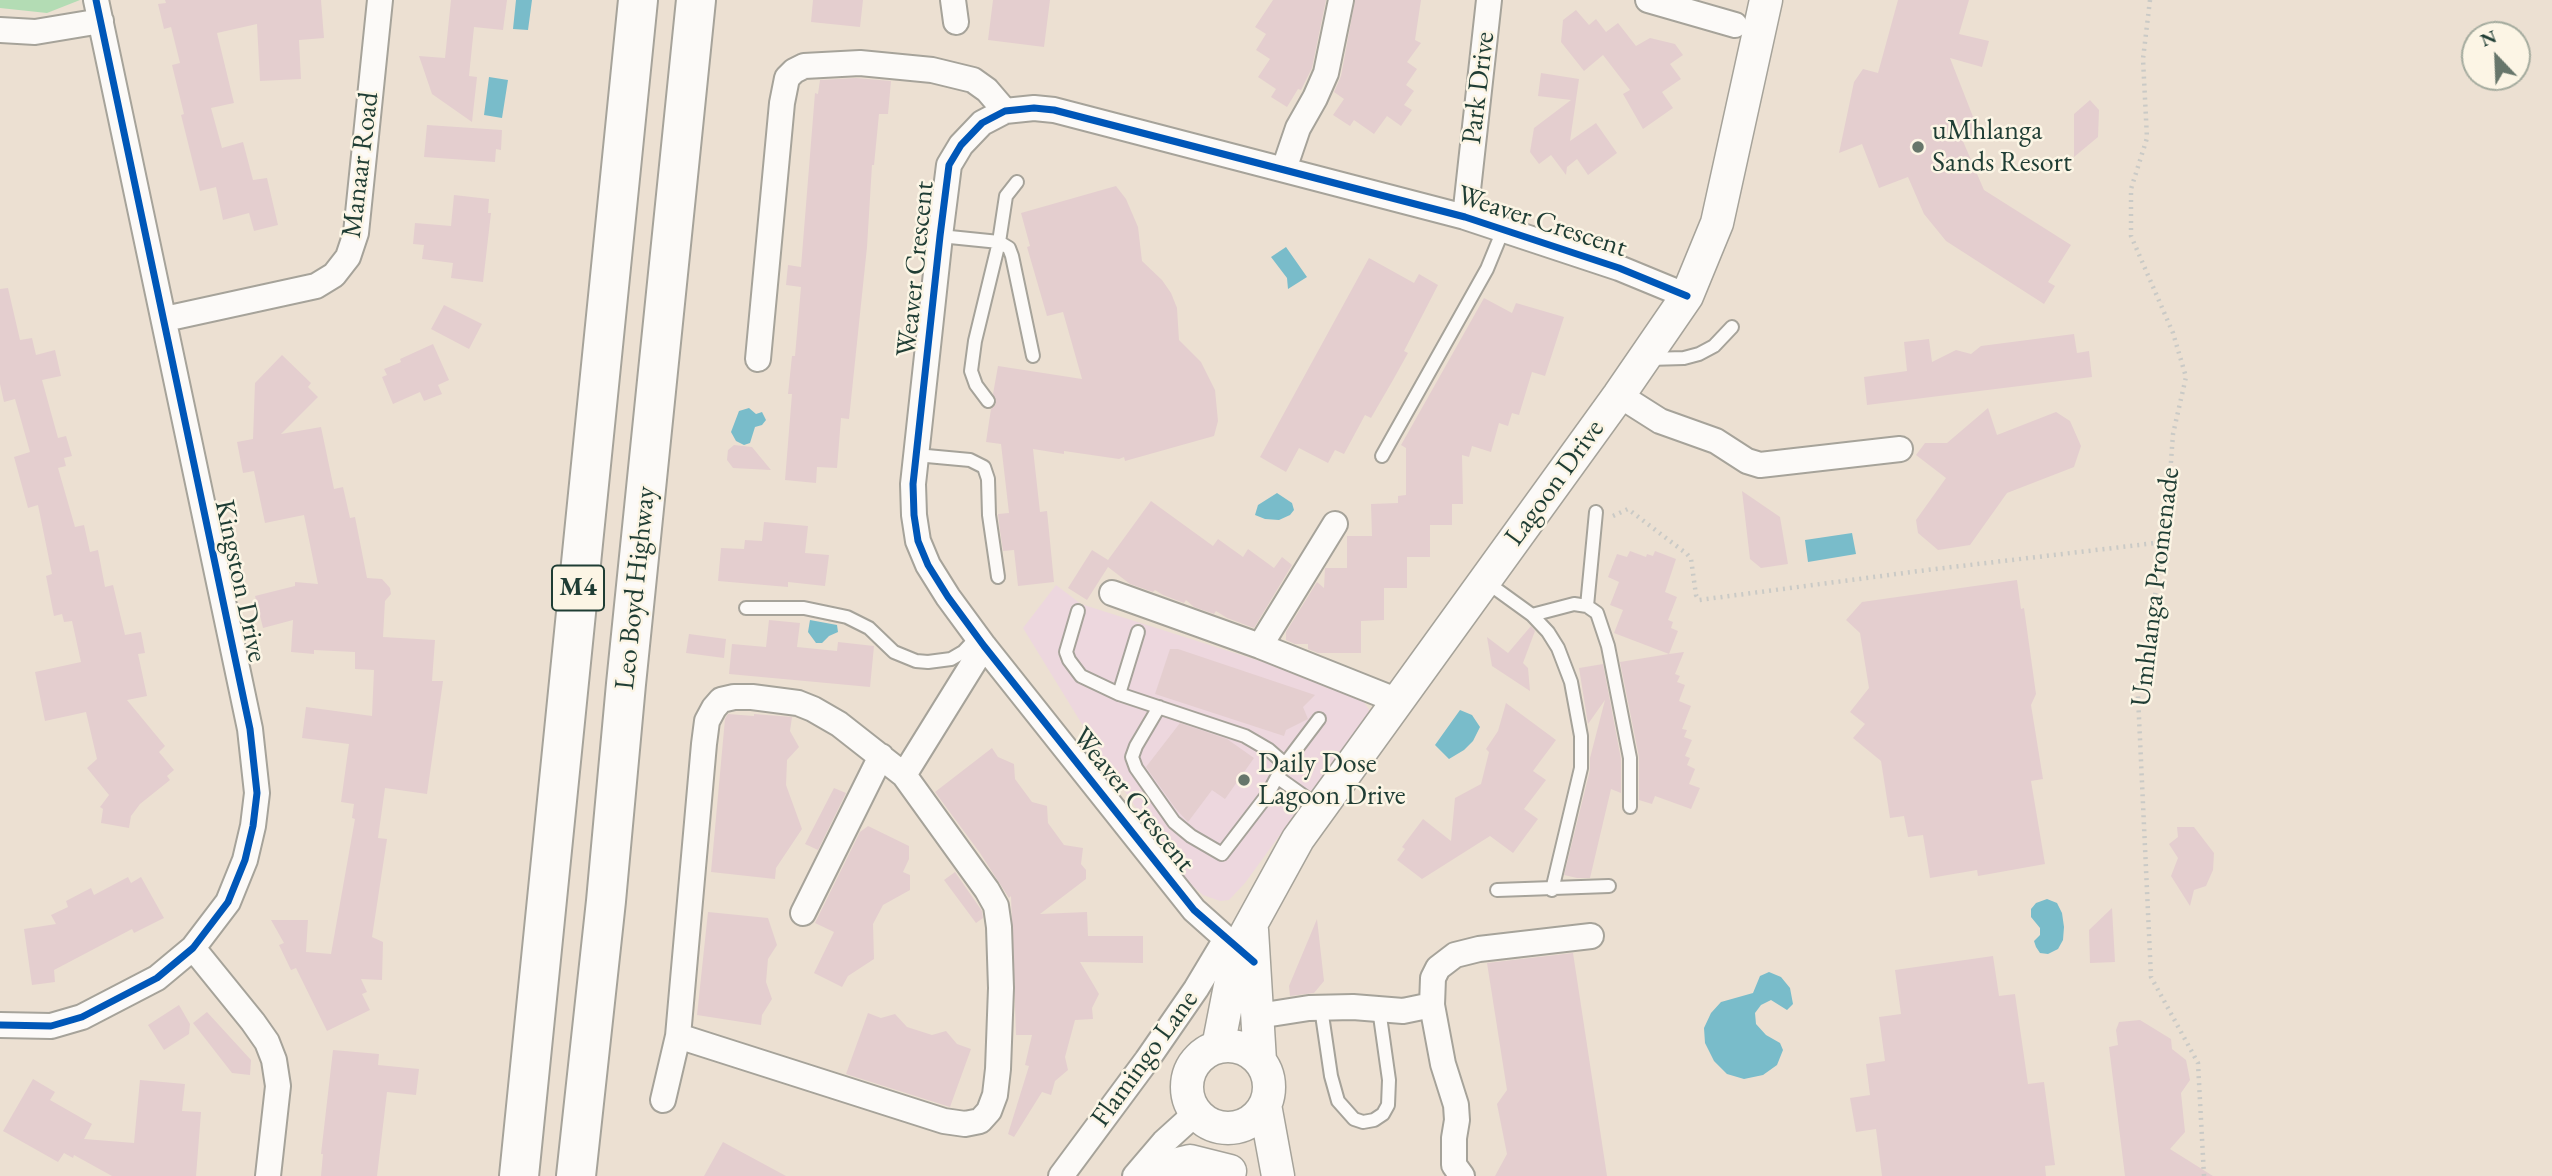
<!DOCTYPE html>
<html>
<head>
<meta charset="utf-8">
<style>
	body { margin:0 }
	#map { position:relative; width:2552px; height:1176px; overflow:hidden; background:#ece0d2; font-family:"EB Garamond",serif }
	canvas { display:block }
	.north { position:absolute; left:2461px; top:21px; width:70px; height:70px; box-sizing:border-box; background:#fcf5e5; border:2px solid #a4ab9e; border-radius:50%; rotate:337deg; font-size:19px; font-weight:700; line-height:28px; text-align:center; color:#1f3d34 }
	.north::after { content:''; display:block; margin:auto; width:24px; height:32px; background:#67766b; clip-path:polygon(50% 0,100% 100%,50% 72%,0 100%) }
</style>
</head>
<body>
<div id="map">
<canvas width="2552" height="1176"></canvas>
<div class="north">N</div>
</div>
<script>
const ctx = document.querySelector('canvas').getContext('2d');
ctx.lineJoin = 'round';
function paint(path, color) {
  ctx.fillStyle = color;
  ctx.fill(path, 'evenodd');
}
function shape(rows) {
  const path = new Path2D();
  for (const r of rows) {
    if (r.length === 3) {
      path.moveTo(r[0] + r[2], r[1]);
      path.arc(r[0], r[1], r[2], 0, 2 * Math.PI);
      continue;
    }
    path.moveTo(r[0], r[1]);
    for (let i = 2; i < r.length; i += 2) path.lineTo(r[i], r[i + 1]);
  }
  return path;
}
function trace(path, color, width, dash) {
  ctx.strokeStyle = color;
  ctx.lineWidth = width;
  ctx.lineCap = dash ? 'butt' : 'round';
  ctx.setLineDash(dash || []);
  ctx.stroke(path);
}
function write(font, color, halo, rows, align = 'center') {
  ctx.font = font + ' "EB Garamond",serif';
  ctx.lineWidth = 5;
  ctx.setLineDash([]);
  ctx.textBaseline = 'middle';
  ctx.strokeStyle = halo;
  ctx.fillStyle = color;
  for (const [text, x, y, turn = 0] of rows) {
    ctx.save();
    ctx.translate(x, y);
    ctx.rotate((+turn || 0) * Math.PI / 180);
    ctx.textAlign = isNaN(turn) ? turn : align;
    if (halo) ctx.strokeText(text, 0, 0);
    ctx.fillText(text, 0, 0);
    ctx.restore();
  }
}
paint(shape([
	[1056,585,1081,604,1357,692,1370,711,1245,883,1229,900,1220,901,1203,895,1187,881,1112,773,1023,628]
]), '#edd7de');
paint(shape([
	[0,0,80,0,47,13,0,8]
]), '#b3dcb4');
paint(shape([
	[516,0,532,0,528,30,513,29],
	[489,77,508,80,502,118,484,115],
	[1286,247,1307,277,1288,289,1287,278,1271,257],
	[749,408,756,414,762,412,766,420,762,425,755,427,750,443,744,445,736,441,731,432,739,411],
	[1277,493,1292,503,1294,510,1290,515,1279,520,1265,519,1255,515,1258,505],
	[1852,533,1856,554,1808,562,1805,540],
	[810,620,837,625,838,632,829,636,822,643,816,643,808,632],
	[1460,710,1472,715,1480,727,1473,741,1464,750,1449,759,1435,745],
	[2047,899,2057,903,2062,913,2064,927,2063,940,2058,949,2048,954,2040,953,2036,947,2034,941,2040,935,2040,928,2031,917,2031,909,2036,903],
	[1769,972,1781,977,1790,988,1793,1004,1787,1010,1771,1000,1761,1005,1755,1013,1756,1024,1766,1035,1780,1043,1783,1050,1777,1065,1763,1075,1744,1079,1727,1074,1714,1061,1705,1043,1704,1028,1711,1013,1721,1002,1753,993,1760,976]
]), '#79bcca');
paint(shape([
	[165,0,321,0,324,38,299,40,301,79,260,81,257,24,217,33,234,103,211,108,222,148,243,142,253,180,267,178,278,225,254,231,249,213,223,220,216,187,200,191,181,115,184,114,172,65,180,63,171,27,164,29,158,4,166,3],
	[451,0,507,0,503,30,474,27,469,76,477,77,472,122,432,94,419,56,445,58],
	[813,0,863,0,860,27,811,22],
	[993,0,1050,0,1044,47,988,40],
	[1273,0,1326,0,1312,68,1301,90,1298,89,1287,107,1271,97,1276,89,1258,77,1270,59,1256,50,1266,34,1255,27],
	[1355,0,1421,0,1415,40,1421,43,1407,62,1417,69,1406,85,1414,91,1404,105,1412,110,1401,126,1387,116,1374,134,1354,120,1350,126,1333,115,1344,99,1334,92,1341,76],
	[1898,0,1969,0,1959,34,1989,41,1982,67,1950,58,1979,132,1962,139,1984,190,2071,245,2048,282,2055,286,2044,304,1946,241,1924,214,1908,177,1879,188,1862,144,1839,153,1854,82,1863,69,1878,73],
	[1576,10,1589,25,1596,19,1606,32,1618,23,1636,46,1650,38,1675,44,1683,55,1670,64,1681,79,1662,92,1673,108,1643,129,1623,94,1630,90,1603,55,1584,71,1561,42,1563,20],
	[1541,73,1579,79,1570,141,1596,123,1617,153,1588,175,1577,159,1567,167,1566,175,1551,155,1539,164,1530,152,1534,128,1571,100,1538,96],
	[856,78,891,81,888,114,879,114,874,165,872,165,867,247,849,419,841,418,837,468,817,467,816,483,785,480,792,394,788,394,792,356,795,356,801,287,786,285,788,265,801,267,815,93,818,94,820,80],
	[2090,100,2099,110,2098,137,2074,157,2074,114],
	[427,125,502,130,501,150,496,149,495,162,424,157],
	[1116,186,1126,199,1138,227,1142,261,1162,280,1171,293,1177,308,1179,340,1201,362,1215,390,1218,421,1214,436,1125,461,1124,457,1119,459,1064,451,1064,454,1033,449,1040,512,1047,511,1054,582,1018,586,1014,550,1003,551,1000,531,998,514,1009,513,1001,444,986,442,991,409,996,404,993,394,998,366,1082,379,1063,312,1047,316,1027,247,1030,246,1021,213],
	[454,195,489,199,488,213,491,213,483,282,451,278,453,263,422,259,424,245,413,244,415,223,451,226],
	[1369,258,1414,283,1419,274,1438,285,1404,351,1408,353,1393,380,1371,418,1365,415,1344,454,1335,450,1328,463,1299,448,1286,472,1260,457],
	[8,288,20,340,32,338,36,355,55,350,61,376,42,380,58,438,66,436,72,456,64,458,66,466,58,468,75,527,84,525,90,552,98,550,105,587,113,585,125,635,141,632,145,653,138,654,147,696,127,700,165,746,159,752,174,770,167,776,170,780,140,804,131,816,129,828,101,823,103,809,100,807,109,795,87,768,97,759,86,712,45,721,35,672,81,662,72,621,64,622,62,614,54,616,46,576,52,574,38,505,28,508,14,457,30,452,15,399,4,402,0,384,0,289],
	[1484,298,1512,313,1516,303,1564,317,1545,376,1532,372,1519,415,1512,413,1508,426,1499,423,1491,452,1472,446,1469,457,1462,455,1463,504,1452,504,1452,525,1430,525,1430,557,1407,557,1407,588,1384,588,1384,620,1361,621,1361,653,1318,653,1308,649,1308,644,1295,644,1286,640,1286,632,1317,582,1324,588,1325,568,1347,568,1347,536,1372,536,1371,504,1398,503,1398,496,1406,495,1406,448,1401,445],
	[444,305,482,324,469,349,431,329],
	[2074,334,2077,353,2089,351,2092,377,1867,405,1864,377,1907,371,1904,342,1929,339,1932,362,1956,350,1971,354,1981,346],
	[433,344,449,380,438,385,442,394,424,401,420,392,393,404,382,377,387,375,384,369,401,362,400,359],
	[282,355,311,383,308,387,318,397,281,434,321,427,334,489,343,487,350,518,355,517,367,578,382,579,390,588,391,594,385,601,383,637,435,640,432,681,443,681,427,794,385,788,378,838,387,839,372,937,383,942,382,980,361,979,367,992,362,994,370,1010,327,1031,296,968,291,970,279,945,284,943,271,920,308,920,306,952,331,954,355,819,352,818,354,804,341,802,349,744,302,738,306,707,372,716,374,670,355,669,355,652,314,650,314,654,291,652,293,620,263,628,255,596,295,586,295,582,318,584,304,515,265,523,254,471,243,473,237,442,253,439,255,383],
	[1988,408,1997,435,2056,412,2070,421,2081,446,2074,467,2007,493,1970,545,1938,550,1918,533,1916,520,1946,478,1916,455,1925,443,1947,443],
	[734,445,752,447,771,470,733,468,727,460,728,450],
	[1742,491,1780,517,1788,564,1761,568,1750,559],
	[1151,501,1213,546,1218,539,1243,557,1248,549,1274,568,1282,557,1292,565,1254,628,1227,618,1216,611,1214,614,1194,607,1186,600,1184,603,1163,595,1155,590,1153,592,1130,584,1108,567,1087,600,1068,588,1092,550,1108,560],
	[764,522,808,526,805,553,829,555,825,586,788,582,788,587,718,581,721,548,744,549,745,540,762,541],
	[1630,551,1646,557,1647,554,1653,556,1655,551,1676,559,1665,592,1677,597,1668,620,1673,622,1671,628,1678,631,1669,654,1684,652,1675,674,1680,676,1677,682,1685,685,1679,701,1691,706,1682,729,1687,730,1684,737,1692,740,1685,756,1690,758,1687,765,1695,769,1689,784,1700,788,1691,809,1655,796,1652,804,1639,800,1639,757,1620,662,1669,654,1614,633,1623,610,1610,605,1619,582,1608,577,1617,554,1627,557],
	[2017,580,2021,609,2024,608,2036,694,2031,705,2043,779,2031,781,2045,864,1978,876,1977,870,1930,878,1923,835,1908,837,1904,816,1890,818,1881,761,1853,738,1865,724,1850,712,1869,688,1860,633,1846,620,1862,602],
	[769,620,800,623,797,647,837,651,838,642,874,646,870,687,729,674,732,644,766,647],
	[1531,626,1535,631,1523,663,1528,668,1530,691,1492,666,1487,637,1508,653],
	[689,634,726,639,724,658,686,653],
	[1170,649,1178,649,1315,695,1303,707,1308,719,1286,730,1284,736,1155,694],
	[1603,664,1621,759,1621,793,1611,789,1590,878,1577,878,1564,875,1590,770,1590,758,1605,700,1588,724,1579,668],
	[1506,703,1556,740,1533,771,1546,780,1524,809,1538,819,1513,853,1490,836,1422,879,1397,860,1405,849,1402,847,1423,819,1451,841,1455,798,1481,784,1489,752,1486,749,1498,731],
	[728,714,754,716,754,714,792,717,790,731,799,747,787,760,786,785,802,829,776,868,775,879,711,872,725,719],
	[1180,723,1227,739,1254,758,1225,799,1212,790,1188,822,1176,809,1146,767],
	[992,748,998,757,1014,764,1015,779,1032,802,1047,806,1048,823,1064,845,1083,848,1081,864,1086,870,1086,879,1040,914,1087,912,1088,936,1143,936,1143,963,1080,962,1099,994,1092,1008,1093,1019,1075,1020,1065,1057,1068,1070,1055,1081,1051,1095,1042,1092,1014,1137,1008,1134,1029,1066,1025,1065,1032,1035,1016,1035,1011,896,1009,898,980,853,935,792],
	[834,788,846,793,818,850,805,844],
	[868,826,909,846,909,859,903,872,910,875,910,890,883,905,873,924,874,959,848,976,842,987,814,973,834,932,815,923,860,832],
	[2177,827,2194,827,2214,853,2213,870,2206,886,2194,890,2190,906,2171,876,2178,858,2169,844,2178,837],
	[955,872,982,911,983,918,976,923,944,880],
	[128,877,131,883,141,877,164,918,134,933,132,929,54,970,55,982,32,985,24,929,56,924,51,915,68,907,66,901,91,888,94,895],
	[2112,908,2115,962,2090,963,2089,930],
	[708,912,768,918,777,945,768,959,766,982,772,999,762,1015,761,1025,697,1015],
	[1317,919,1324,981,1314,993,1290,996,1289,986],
	[1573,953,1607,1176,1495,1176,1507,1154,1497,1104,1507,1090,1487,963],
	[1993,956,1999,996,2015,994,2028,1084,2044,1082,2055,1165,2045,1166,2046,1176,1882,1176,1876,1129,1856,1132,1850,1098,1870,1095,1866,1064,1885,1061,1879,1017,1901,1014,1895,970],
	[179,1005,190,1024,189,1034,164,1050,148,1025],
	[207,1012,251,1060,250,1075,232,1073,193,1023],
	[868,1013,881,1018,895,1014,907,1027,932,1035,946,1031,957,1044,971,1049,950,1107,846,1074],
	[2140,1020,2171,1039,2172,1049,2186,1060,2190,1080,2181,1093,2185,1132,2170,1149,2213,1176,2125,1176,2109,1047,2118,1045,2116,1030,2119,1022],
	[333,1050,379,1054,378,1065,419,1069,416,1095,387,1092,377,1176,321,1176,323,1154,321,1154],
	[33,1079,55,1092,50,1100,92,1124,84,1139,134,1143,140,1080,185,1084,182,1111,201,1112,196,1176,112,1176,74,1155,73,1158,64,1153,58,1162,3,1131],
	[723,1142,786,1176,704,1176]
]), '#e4cecf');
const service = shape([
	[940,236,999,242,1006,196,1017,182],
	[1649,359,1684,358,1699,354,1714,346,1732,327],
	[988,401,976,385,971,371,975,341,999,242,1009,248,1012,256,1033,356],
	[916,455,970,460,984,467,988,479,989,515,998,577],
	[1382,456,1487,269,1503,230],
	[1485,581,1532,615,1548,632,1558,648,1571,682,1581,736,1581,768,1552,890],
	[1587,606,1596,512],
	[746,608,804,608,847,617,869,628,894,652,916,661,928,662,951,659,963,652,977,637],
	[1078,611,1066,652,1069,660,1081,676,1119,694,1245,736,1269,750,1285,764,1277,777],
	[1532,615,1574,604,1587,606,1597,613,1608,646,1630,758,1630,807],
	[1119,694,1138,632],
	[1159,707,1136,746,1132,757,1136,768,1174,822,1191,836,1222,854,1268,794,1277,777,1319,807],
	[1285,764,1319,719],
	[1497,890,1609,886],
	[1321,1008,1331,1076,1338,1101,1354,1119,1363,1122,1374,1120,1383,1114,1388,1105,1389,1080,1379,1009]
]);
const minor = shape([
	[953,0,956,22],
	[1648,0,1735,25],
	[0,30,35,32,101,21],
	[1284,169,1298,128,1315,98,1326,73,1341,0],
	[1465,217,1489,0],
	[165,319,316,286,334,275,348,257,356,233,380,0],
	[758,359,782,103,787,78,794,71,804,66,860,63,932,70,973,80,987,90,1005,111],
	[1619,395,1660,421,1716,441,1747,461,1760,465,1900,449],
	[1112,593,1260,646,1398,701],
	[1260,646,1335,524],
	[803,913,881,756],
	[193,948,253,1022,267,1042,274,1060,278,1086,268,1176],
	[1249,959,1194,910,984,646,948,597,928,565,918,541,914,515,913,484,940,236,949,165,961,145,982,123,1005,111,1034,108,1054,110,1465,217,1619,268,1687,296],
	[1432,1005,1433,978,1438,968,1455,955,1479,949,1591,936],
	[1258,1016,1309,1008,1353,1007,1403,1011,1432,1005,1443,1064,1456,1105,1457,1120,1454,1138,1454,1165,1462,1176],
	[0,1025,51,1026,82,1017,157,978,193,948,228,902,245,860,253,826,257,793,250,729,96,0],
	[678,1036,944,1121,965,1124,980,1121,989,1111,995,1095,998,1069,1001,988,999,927,996,906,987,890,904,775,984,646],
	[663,1100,678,1036,704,744,707,721,714,708,721,700,734,697,752,697,798,703,813,709,839,724,904,775],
	[1061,1176,1147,1060,1196,989,1226,939],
	[1135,1176,1164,1142,1196,1113]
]);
const tertiary = shape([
	[1252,930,1260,1061],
	[1228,1087,41],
	[1218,1047,1237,950,1298,839,1619,395,1687,296,1717,223,1766,0],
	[1265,1105,1278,1176],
	[1146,1176,1157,1169,1190,1161,1230,1171]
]);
const trunk = shape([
	[519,1176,638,0],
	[576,1176,606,901,626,684,696,0]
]);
trace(service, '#a6a39a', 16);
trace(minor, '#a6a39a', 28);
trace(tertiary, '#a6a39a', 35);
trace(trunk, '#a6a39a', 42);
trace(shape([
	[2150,0,2143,59,2147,138,2131,189,2131,236,2173,333,2186,377,2173,434,2166,531,2138,696,2151,977,2198,1063,2204,1176],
	[1613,516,1628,509,1687,554,1691,559,1696,595,1699,600,1927,570,2164,542]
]), '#cacac6', 4.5, [2, 5]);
trace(service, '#fcfaf8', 12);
trace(minor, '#fcfaf8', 24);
trace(tertiary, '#fcfaf8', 32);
trace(trunk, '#fcfaf8', 38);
trace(shape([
	[1254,962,1194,910,984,646,948,597,928,565,918,541,914,515,913,484,940,236,949,165,961,145,982,123,1005,111,1034,108,1054,110,1465,217,1619,268,1687,296],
	[0,1025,51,1026,82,1017,157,978,193,948,228,902,245,860,253,826,257,793,250,729,96,0]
]), '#0057b8', 7);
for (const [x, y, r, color] of [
	[1918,147,7,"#67766b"],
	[1244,780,7,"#67766b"]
]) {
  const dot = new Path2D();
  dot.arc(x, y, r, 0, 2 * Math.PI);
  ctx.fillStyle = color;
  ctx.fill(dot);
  trace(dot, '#fcf5e5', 2.5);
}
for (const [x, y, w] of [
	[578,588,52]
]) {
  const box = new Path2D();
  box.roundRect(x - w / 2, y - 22.5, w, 45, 5);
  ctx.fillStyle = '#fcf5e5';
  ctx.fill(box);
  trace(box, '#1f3d34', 2);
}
write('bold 26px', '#1f3d34', null, [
	["M4",578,588]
]);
write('28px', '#1f3d34', '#fcf5e5', [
	["Park Drive",1479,88,-83],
	["Manaar Road",361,165,-83],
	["Weaver Crescent",1542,222,18],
	["Weaver Crescent",916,269,-84],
	["Lagoon Drive",1555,483,-54],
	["Kingston Drive",240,581,78],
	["Umhlanga Promenade",2156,587,-83],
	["Leo Boyd Highway",636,588,-84],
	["Weaver Crescent",1133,800,51],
	["Flamingo Lane",1145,1059,-54]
]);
write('28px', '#1f3d34', '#fcf5e5', [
	["uMhlanga",1932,131],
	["Sands Resort",1932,163],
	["Daily Dose",1258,764],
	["Lagoon Drive",1258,796]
], 'left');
</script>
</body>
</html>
